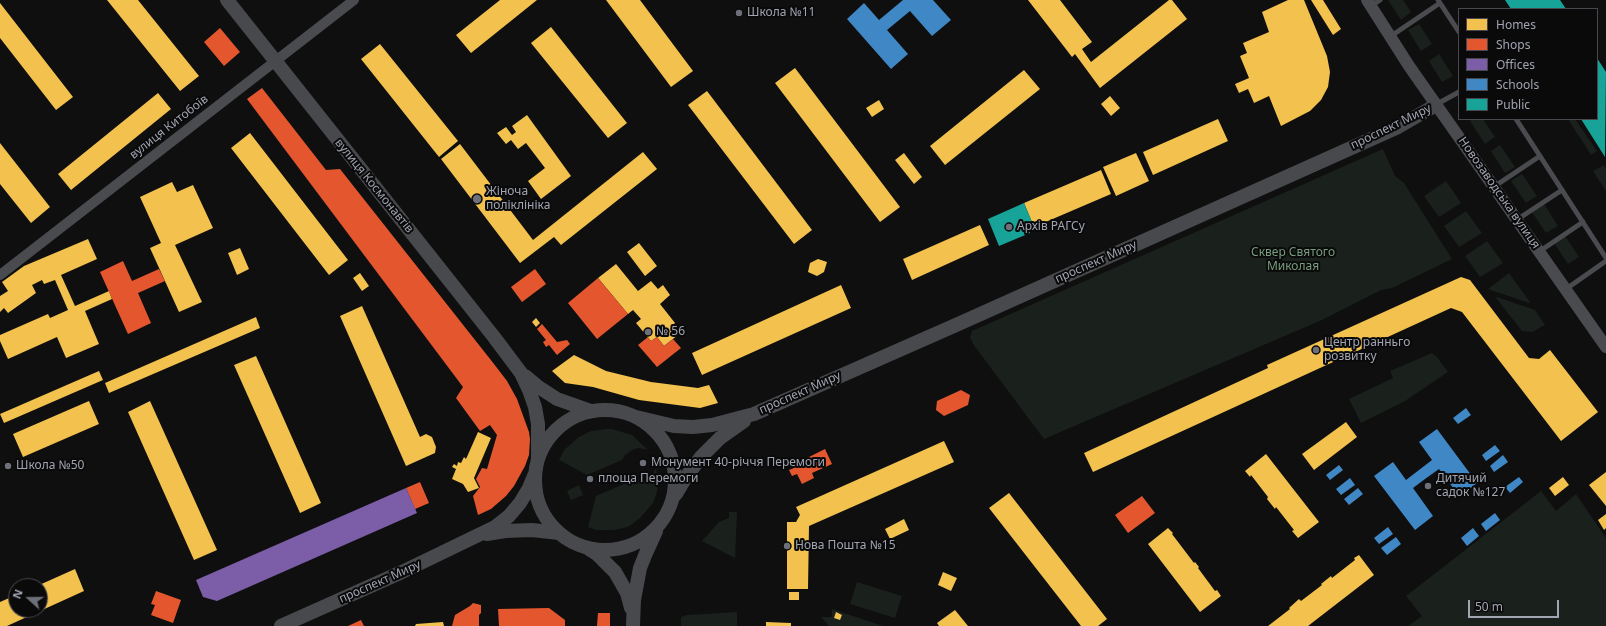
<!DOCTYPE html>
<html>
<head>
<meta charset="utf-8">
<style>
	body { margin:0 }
	#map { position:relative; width:1606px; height:626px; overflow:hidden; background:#0f0f10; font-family:"Noto Sans",sans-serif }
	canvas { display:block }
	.legend { position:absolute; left:1458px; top:8px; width:140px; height:112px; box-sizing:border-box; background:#0a0a0b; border:1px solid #46484d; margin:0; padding:5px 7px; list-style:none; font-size:12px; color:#a1a4b1 }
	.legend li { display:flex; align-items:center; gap:8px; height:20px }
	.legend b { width:20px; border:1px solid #46484d }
	.north { position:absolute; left:8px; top:578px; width:40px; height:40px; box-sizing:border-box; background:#0a0a0b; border:1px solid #46484d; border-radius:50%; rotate:291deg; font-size:11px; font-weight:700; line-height:16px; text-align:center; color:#a1a4b1 }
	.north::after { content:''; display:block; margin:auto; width:14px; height:18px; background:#6e7079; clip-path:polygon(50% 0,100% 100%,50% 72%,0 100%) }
	.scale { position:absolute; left:1468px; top:600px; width:91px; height:18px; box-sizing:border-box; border:2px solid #a1a4b1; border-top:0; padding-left:5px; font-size:12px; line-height:14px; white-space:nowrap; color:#a1a4b1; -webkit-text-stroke:3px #0a0a0b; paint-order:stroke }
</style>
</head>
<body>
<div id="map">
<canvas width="1606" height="626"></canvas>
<ul class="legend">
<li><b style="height:11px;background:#f2c14e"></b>Homes</li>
<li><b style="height:11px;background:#e4572e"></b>Shops</li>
<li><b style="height:11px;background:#7b5ea7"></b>Offices</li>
<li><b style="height:11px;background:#3f88c5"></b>Schools</li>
<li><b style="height:11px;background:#17a398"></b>Public</li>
</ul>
<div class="north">N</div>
<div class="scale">50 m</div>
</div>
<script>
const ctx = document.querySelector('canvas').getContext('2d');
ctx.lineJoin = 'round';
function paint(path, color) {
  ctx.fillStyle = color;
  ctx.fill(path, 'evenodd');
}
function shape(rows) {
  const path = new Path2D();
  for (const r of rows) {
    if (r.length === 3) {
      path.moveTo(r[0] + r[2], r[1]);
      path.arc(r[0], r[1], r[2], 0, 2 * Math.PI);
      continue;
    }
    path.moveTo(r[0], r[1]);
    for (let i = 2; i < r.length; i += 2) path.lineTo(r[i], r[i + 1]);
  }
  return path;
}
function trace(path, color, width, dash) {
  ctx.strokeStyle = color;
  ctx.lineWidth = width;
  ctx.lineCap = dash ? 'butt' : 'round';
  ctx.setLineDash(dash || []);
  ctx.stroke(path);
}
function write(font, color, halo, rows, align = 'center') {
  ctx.font = font + ' "Noto Sans",sans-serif';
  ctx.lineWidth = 4;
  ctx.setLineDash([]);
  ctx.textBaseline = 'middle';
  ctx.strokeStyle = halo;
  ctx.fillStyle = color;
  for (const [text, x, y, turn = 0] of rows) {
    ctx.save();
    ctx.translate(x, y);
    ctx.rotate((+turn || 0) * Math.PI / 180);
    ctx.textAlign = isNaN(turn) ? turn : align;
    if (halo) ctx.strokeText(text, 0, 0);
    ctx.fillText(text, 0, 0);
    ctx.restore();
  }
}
paint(shape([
	[1388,0,1403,0,1411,12,1401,20],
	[1419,24,1432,44,1421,51,1408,30],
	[1439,54,1453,76,1442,82,1429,61],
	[1473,119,1483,119,1495,137,1485,144,1470,121],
	[1568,119,1575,119,1597,151,1591,155],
	[1500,145,1515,167,1505,173,1491,151],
	[1383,149,1395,176,1404,183,1452,259,1392,288,1381,290,1322,320,1044,439,973,344,970,337,972,331],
	[1604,165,1606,169,1606,191,1593,171],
	[1522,174,1537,196,1526,203,1511,181],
	[1446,181,1461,203,1439,217,1424,196],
	[1544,204,1558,226,1546,233,1532,212],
	[1466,211,1482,233,1459,247,1444,226],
	[1565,236,1579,257,1568,264,1554,243],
	[1487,241,1503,263,1480,277,1465,256],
	[1509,273,1530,302,1529,303,1488,289],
	[1497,297,1535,310,1545,325,1532,332,1522,331,1496,298],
	[1432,353,1437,357,1448,372,1405,401,1361,423,1349,399,1393,378,1390,371],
	[605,429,612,429,632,435,648,450,639,448,634,449,625,455,622,460,587,475,559,460,565,449,579,437,591,431],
	[656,468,658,484,657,492,653,503,640,518,628,527,614,530,596,530,588,527,596,496,631,481,637,482,644,482,651,477],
	[579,485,583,495,571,500,567,491],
	[1541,491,1556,511,1576,494,1606,538,1606,626,1408,626,1422,616,1406,596],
	[729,512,737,512,735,558,702,541,719,522,729,518],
	[857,582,902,596,895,618,850,604],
	[832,609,883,626,829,626,821,617,832,617],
	[737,612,737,626,681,626,681,617,687,615]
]), '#1a201b');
paint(shape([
	[107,0,138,0,199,76,180,91],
	[500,0,537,0,471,53,456,35],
	[606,0,640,0,693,71,671,87],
	[1028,0,1060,0,1092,42,1082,49,1091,62,1169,0,1172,0,1187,19,1100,88,1075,54,1072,57],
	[1288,0,1304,0,1327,56,1330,72,1328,87,1321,100,1310,111,1281,126,1269,96,1254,103,1248,89,1239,93,1235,84,1249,78,1240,56,1247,53,1243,43,1269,32,1262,12],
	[1311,0,1323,0,1341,29,1333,35],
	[0,3,73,97,56,110,0,38],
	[551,27,627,123,608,138,531,43],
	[380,44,458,141,439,157,361,59],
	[795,68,900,207,880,222,775,83],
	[1024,70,1040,89,945,165,930,146],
	[707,91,812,230,794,244,688,105],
	[158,93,171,109,71,190,58,174],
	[1110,96,1120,108,1111,116,1101,104],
	[879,100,884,109,872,117,866,108],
	[527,115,571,176,541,199,528,181,545,168,526,143,518,149,511,140,506,144,497,133,506,127,512,135,516,132,512,126],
	[1218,119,1228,141,1153,175,1143,152],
	[250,133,348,260,329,275,231,148],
	[0,143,50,207,31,223,0,184],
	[460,144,533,240,643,152,657,169,561,245,554,237,520,263,441,159],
	[904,153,922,177,914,184,895,160],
	[1136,153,1149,181,1116,196,1103,167],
	[1101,170,1111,194,1034,227,1024,203],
	[172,182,177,192,193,185,213,228,175,245,202,302,179,312,150,248,161,243,140,197],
	[980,225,989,245,912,280,903,259],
	[88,239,97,259,61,275,75,306,109,291,112,299,85,311,99,344,66,358,57,337,8,359,0,341,0,335,48,314,50,318,68,310,55,280,44,284,42,280,32,285,36,293,8,313,4,308,0,312,0,296,8,291,2,282,24,266],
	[639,243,657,266,645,276,627,252],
	[240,248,249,269,237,275,228,253],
	[818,259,827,262,824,272,817,276,808,272,810,263],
	[616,264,638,291,651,281,658,289,663,285,670,295,660,304,675,323,671,327,678,335,664,346,657,337,651,341,636,323,641,319,633,310,628,314,598,278],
	[360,273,369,286,362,291,353,278],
	[1461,277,1470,280,1529,358,1539,359,1550,350,1598,412,1561,441,1462,312,1451,308,1093,472,1084,453,1268,368,1267,365],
	[841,285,851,308,702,375,692,353],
	[362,306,420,437,426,434,432,437,436,447,435,453,406,466,340,316],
	[256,317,260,328,109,393,105,383],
	[536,318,540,323,536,327,532,322],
	[574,355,606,371,651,382,698,388,709,385,718,403,700,408,639,400,593,387,565,383,552,371],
	[256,356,321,503,300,513,234,365],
	[99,371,103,380,4,423,0,414],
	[89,401,99,424,23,457,13,434],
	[150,401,217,550,194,560,128,412],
	[1346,422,1357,437,1314,470,1302,454],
	[478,432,491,438,474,478,479,488,468,492,463,484,452,479,456,469,452,467,454,464,457,466,458,462,461,463,464,457,466,459],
	[944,441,954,462,809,526,808,589,787,589,787,522,796,522,800,515,796,507],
	[1266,454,1319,522,1298,538,1292,531,1294,530,1276,507,1275,509,1267,499,1268,497,1251,475,1250,477,1245,471],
	[1606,472,1606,506,1589,485],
	[1563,477,1569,485,1555,496,1549,488],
	[1009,493,1107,619,1098,626,1081,626,989,508],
	[1606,514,1606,528,1604,530,1598,520],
	[904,519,909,530,890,539,885,529],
	[1168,528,1173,533,1172,534,1194,563,1195,562,1199,567,1198,568,1215,591,1217,590,1221,596,1200,612,1148,544],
	[1359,555,1374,575,1308,626,1268,626,1290,609,1289,608,1299,599,1301,601,1322,585,1321,584,1331,576,1332,578,1355,560,1354,558],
	[75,569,84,591,7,626,0,626,0,602,16,595,16,610,40,610,40,586,37,586],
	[943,572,957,578,951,591,938,585],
	[789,592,799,592,799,600,789,600],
	[955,610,968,626,939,626,937,623],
	[836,612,842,615,840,620,834,618],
	[443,622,444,626,415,626,416,624],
	[766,622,791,623,791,626,766,626]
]), '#f2c14e');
paint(shape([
	[220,28,240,52,224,66,204,42],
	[262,88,326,170,340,169,494,364,507,381,517,399,529,432,530,439,529,455,525,466,514,486,506,496,491,509,478,515,473,496,480,487,476,479,482,468,487,469,497,435,490,425,480,431,456,398,463,387,247,99],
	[123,261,132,281,159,269,165,281,138,293,151,323,128,334,100,272],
	[535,269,546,284,522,302,511,287],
	[598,278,628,314,597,339,568,303],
	[542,324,557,342,567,340,570,344,557,355,549,345,546,347,543,342,546,340,537,329],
	[648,337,651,341,657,337,664,346,673,339,681,348,657,367,638,345],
	[961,390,970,395,968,405,944,416,936,410,937,401],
	[825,449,832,464,812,473,814,478,802,484,797,474,792,476,789,470,794,468,793,465],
	[420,482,429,503,415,509,406,488],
	[1142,496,1155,513,1128,533,1115,515],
	[156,591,181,600,173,623,151,615,155,605,151,604],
	[473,603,481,605,481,613,479,615,479,626,452,626,455,615,470,606],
	[549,608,565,620,565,626,499,626,498,609],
	[598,613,610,613,610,626,597,626],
	[361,620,364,626,348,626]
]), '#e4572e');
paint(shape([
	[406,488,417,513,217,601,203,597,196,580]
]), '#7b5ea7');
paint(shape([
	[903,0,933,0,951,20,932,36,910,11,887,30,908,54,891,69,847,19,864,3,879,20],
	[1466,408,1471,415,1458,424,1453,418],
	[1437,429,1477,483,1460,497,1439,469,1425,479,1413,488,1433,516,1415,530,1374,476,1393,462,1406,480,1432,460,1419,442],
	[1495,445,1500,451,1486,461,1482,455],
	[1503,455,1508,462,1494,472,1490,466],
	[1339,465,1343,470,1330,480,1326,475],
	[1519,477,1523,482,1510,493,1505,487],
	[1350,478,1355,485,1341,495,1336,489],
	[1358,488,1363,494,1349,505,1344,499],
	[1495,513,1500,520,1486,531,1481,524],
	[1388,527,1393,534,1379,544,1374,538],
	[1473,528,1479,536,1467,546,1461,538],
	[1396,537,1401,544,1387,555,1381,548]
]), '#3f88c5');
paint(shape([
	[1505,0,1560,0,1566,9,1511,9],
	[1597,58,1606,72,1605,157,1581,119,1597,119],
	[1024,203,1034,227,1029,229,1030,233,999,246,988,219]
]), '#17a398');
trace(shape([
	[1438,0,1459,32],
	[1371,6,1380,0],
	[1391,36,1440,3],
	[1437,104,1459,92],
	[1516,119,1606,258],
	[1495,186,1540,156],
	[1518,219,1562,190],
	[1540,251,1583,222],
	[1566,289,1606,261]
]), '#4a4b4f', 5);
trace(shape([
	[0,275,354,0]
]), '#4a4b4f', 10);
trace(shape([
	[1367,0,1409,66,1606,347]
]), '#4a4b4f', 12);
trace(shape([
	[227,0,494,337,521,373,529,390,535,407,538,424,538,459],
	[525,376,537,386,557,399,591,411],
	[605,480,70],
	[636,417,674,426,693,427,712,425,754,414,956,325,1398,127,1436,105],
	[676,494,686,477,701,457,720,438,744,421],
	[487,534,505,531,532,530,559,533],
	[589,549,597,554,615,572,627,593,631,608],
	[281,626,402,572,495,527,509,516,520,503,529,488,534,476],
	[633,626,634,600,640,568,646,553,656,531]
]), '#48494c', 14);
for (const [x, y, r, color] of [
	[739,13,4,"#6e7079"],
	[477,199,5,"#6e7079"],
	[1009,227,4,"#6e7079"],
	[648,332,4,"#6e7079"],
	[1316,350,4,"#6e7079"],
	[643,463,4,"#6e7079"],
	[8,466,4,"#6e7079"],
	[590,479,4,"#6e7079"],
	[1428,486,4,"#6e7079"],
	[787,546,4,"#6e7079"]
]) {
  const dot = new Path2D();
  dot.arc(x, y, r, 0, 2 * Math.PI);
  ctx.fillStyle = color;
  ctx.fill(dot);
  trace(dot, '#0a0a0b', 1.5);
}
write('12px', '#a1a4b1', '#0a0a0b', [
	["Школа №11",747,13],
	["Жіноча",486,192],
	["поліклініка",486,206],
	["Архів РАГСу",1017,227],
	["№ 56",656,332],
	["Центр ранньго",1324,343],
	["розвитку",1324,357],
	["Монумент 40-річчя Перемоги",651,463],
	["Школа №50",16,466],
	["площа Перемоги",598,479],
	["Дитячий",1436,479],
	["садок №127",1436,493],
	["Нова Пошта №15",795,546]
], 'left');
write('12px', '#a1a4b1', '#0a0a0b', [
	["вулиця Китобоїв",169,127,-38],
	["проспект Миру",1391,127,-26],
	["вулиця Космонавтів",374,186,51],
	["Новозаводська вулиця",1499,193,55],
	["проспект Миру",1096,262,-24],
	["проспект Миру",800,393,-24],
	["проспект Миру",380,582,-24]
]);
write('12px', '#789c7e', '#0a0a0b', [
	["Сквер Святого",1293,253],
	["Миколая",1293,267]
]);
</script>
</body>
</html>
